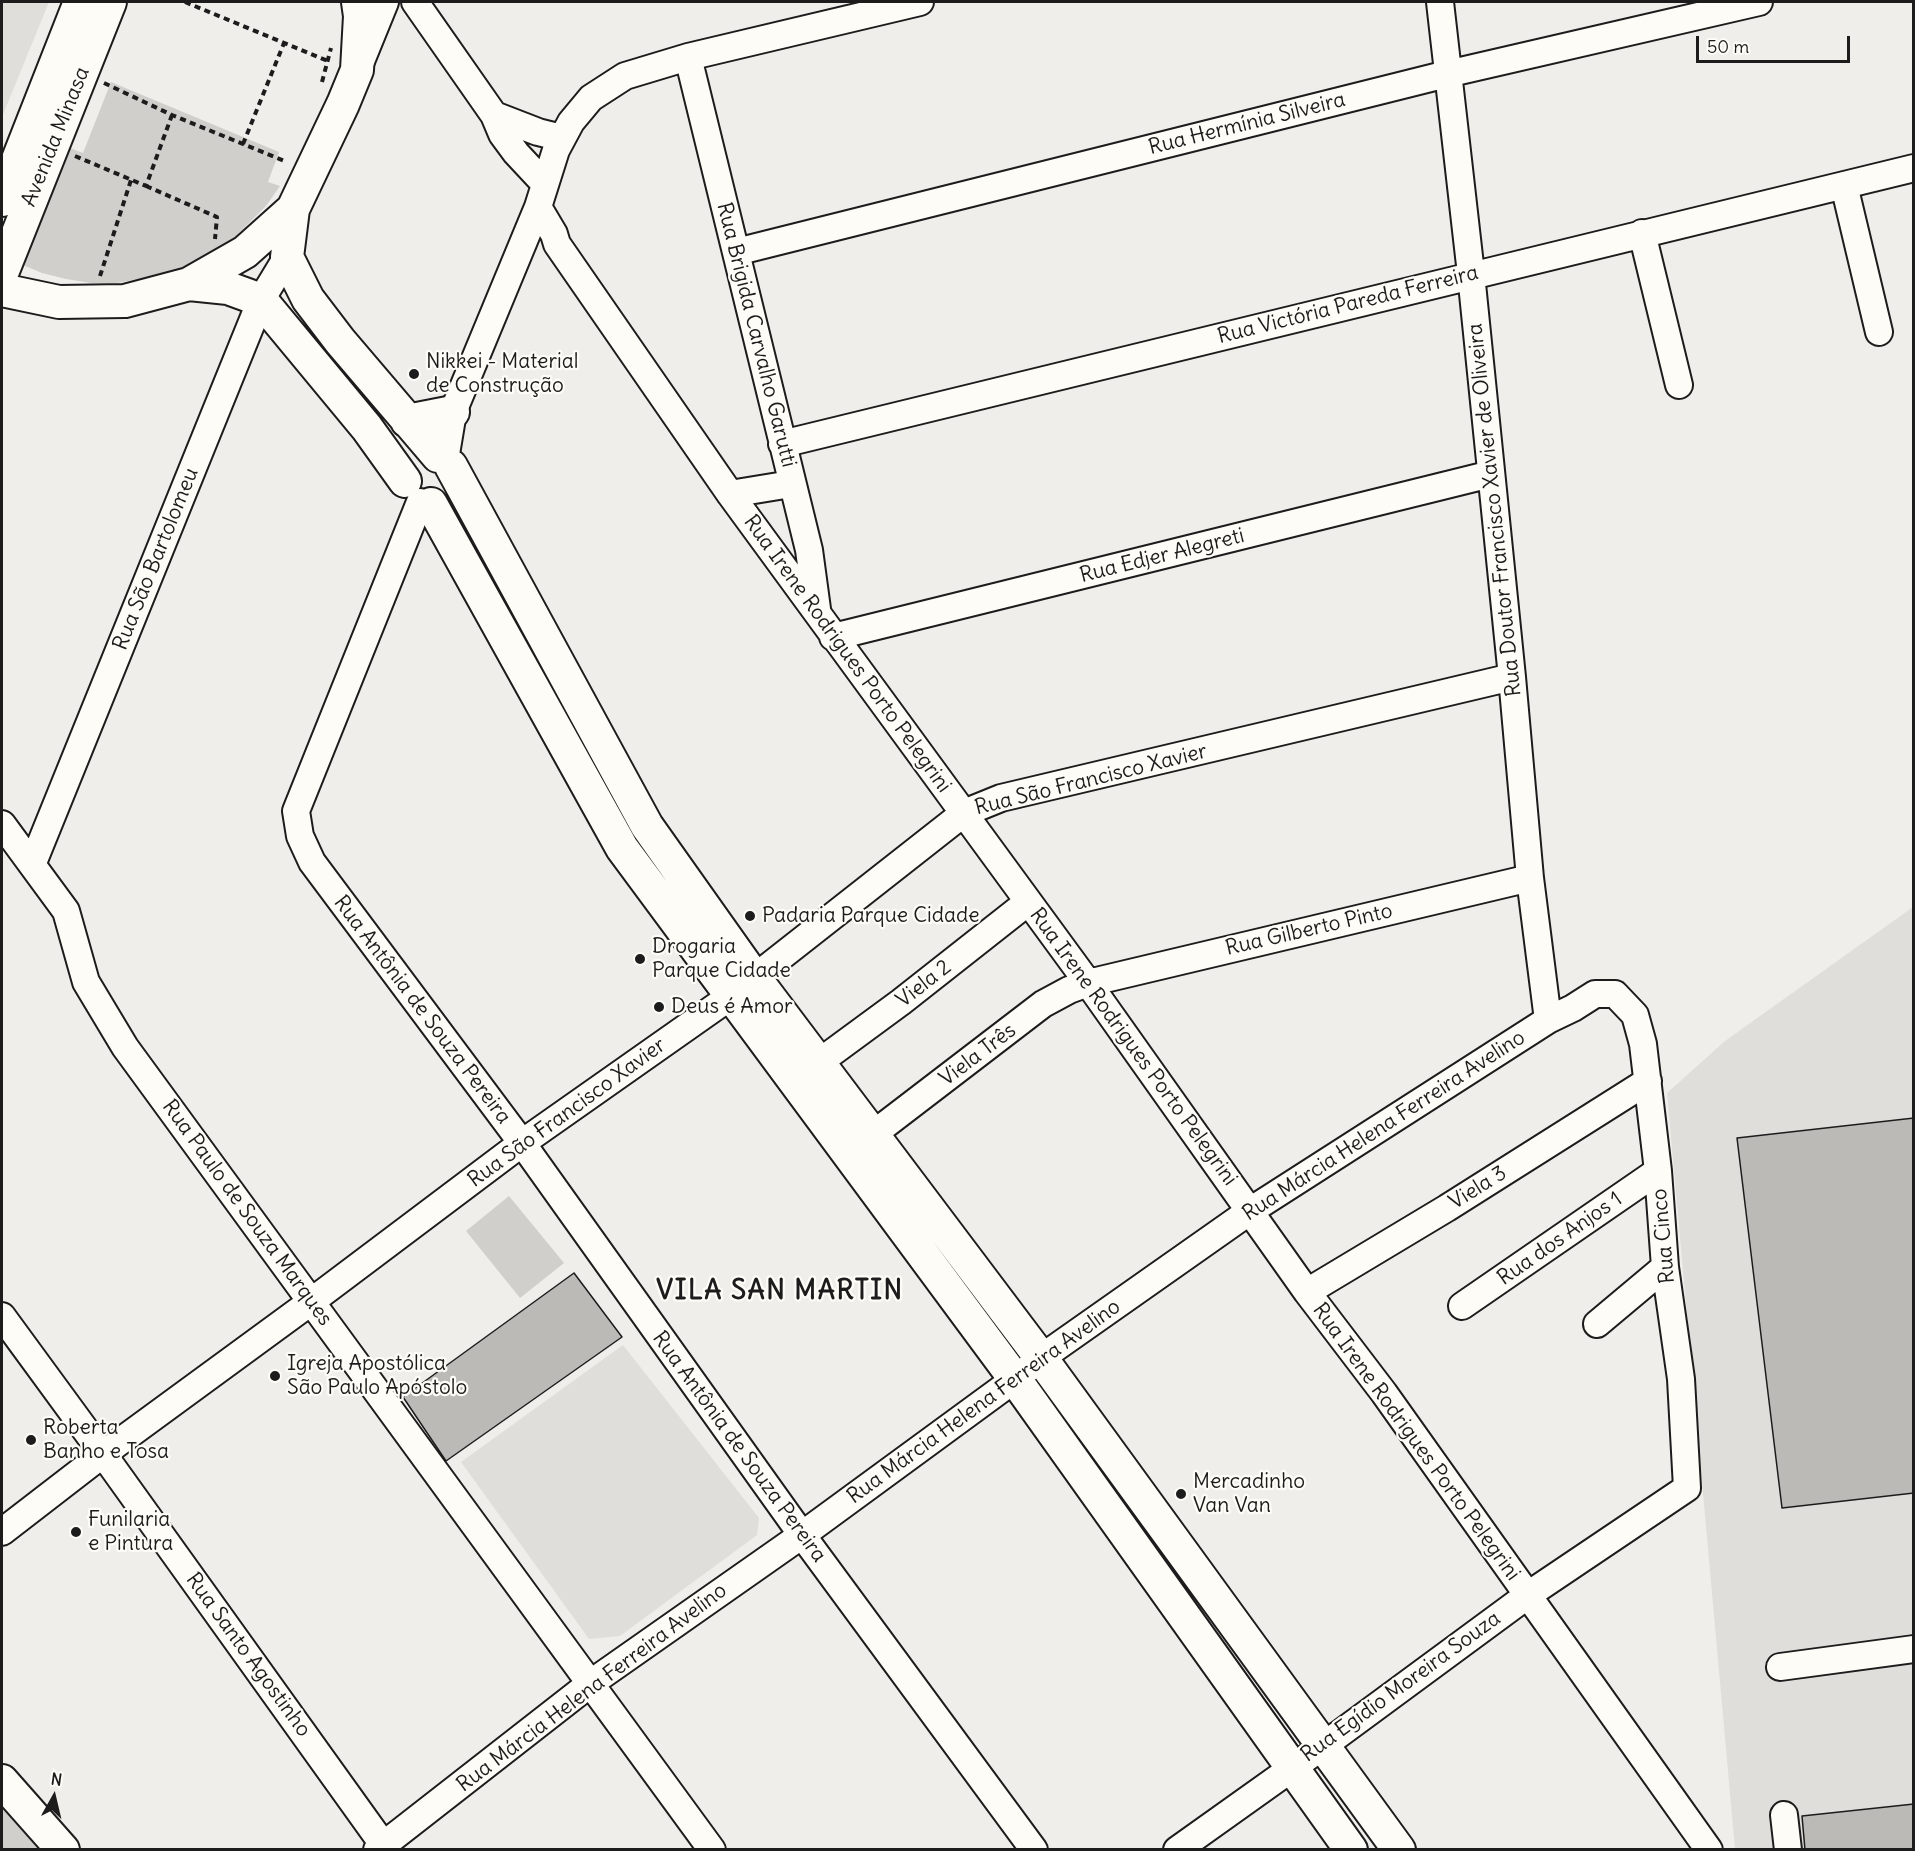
<!DOCTYPE html>
<html>
<head>
<meta charset="utf-8">
<style>
	body { margin:0 }
	#map { position:relative; width:1915px; height:1851px; overflow:hidden; background:#f0eeea; font-family:Delius,sans-serif }
	canvas { display:block }
	.frame { position:absolute; inset:0; border:3px solid #1c1c1c; pointer-events:none }
	.north { position:absolute; left:24px; top:1767px; width:60px; height:60px; -webkit-text-stroke:4px #fdfcf7; paint-order:stroke; rotate:8deg; font-size:16px; font-weight:700; line-height:24px; text-align:center; color:#1c1c1c }
	.north::after { content:''; display:block; margin:auto; width:21px; height:27px; background:#1c1c1c; clip-path:polygon(50% 0,100% 100%,50% 72%,0 100%) }
	.scale { position:absolute; left:1696px; top:36px; width:154px; height:27px; box-sizing:border-box; border:3px solid #1c1c1c; border-top:0; padding-left:8px; font-size:18px; line-height:21px; white-space:nowrap; color:#1c1c1c; -webkit-text-stroke:4px #fdfcf7; paint-order:stroke }
</style>
</head>
<body>
<div id="map">
<canvas width="1915" height="1851"></canvas>
<div class="frame"></div>
<div class="north">N</div>
<div class="scale">50 m</div>
</div>
<script>
const ctx = document.querySelector('canvas').getContext('2d');
ctx.lineJoin = 'round';
function paint(path, color) {
  ctx.fillStyle = color;
  ctx.fill(path, 'evenodd');
}
function shape(rows) {
  const path = new Path2D();
  for (const r of rows) {
    path.moveTo(r[0], r[1]);
    for (let i = 2; i < r.length; i += 2) path.lineTo(r[i], r[i + 1]);
  }
  return path;
}
function trace(path, color, width, dash) {
  ctx.strokeStyle = color;
  ctx.lineWidth = width;
  ctx.lineCap = dash ? 'butt' : 'round';
  ctx.setLineDash(dash || []);
  ctx.stroke(path);
}
function write(font, color, halo, rows, align = 'center') {
  ctx.font = font + ' Delius,sans-serif';
  ctx.lineWidth = 4.5;
  ctx.setLineDash([]);
  ctx.textBaseline = 'middle';
  ctx.strokeStyle = halo;
  ctx.fillStyle = color;
  for (const [text, x, y, turn = 0] of rows) {
    ctx.save();
    ctx.translate(x, y);
    ctx.rotate((+turn || 0) * Math.PI / 180);
    ctx.textAlign = isNaN(turn) ? turn : align;
    if (halo) ctx.strokeText(text, 0, 0);
    ctx.fillText(text, 0, 0);
    ctx.restore();
  }
}
paint(shape([
	[2,2,49,2,2,117],
	[1913,907,1913,1849,1735,1849,1667,1093,1725,1041],
	[623,1345,759,1518,757,1535,620,1636,589,1639,461,1462]
]), '#e0deda');
paint(shape([
	[111,82,279,152,268,182,280,186,266,206,232,240,190,266,166,274,117,283,91,283,66,279,42,273,18,263,65,146,83,153],
	[509,1196,564,1263,520,1298,466,1231],
	[2,1806,40,1849,2,1849]
]), '#d0cfcc');
const building = shape([
	[1914,1118,1914,1493,1782,1508,1737,1138,1914,1118],
	[574,1273,622,1337,446,1461,403,1397,574,1273],
	[1914,1804,1914,1850,1805,1850,1802,1816,1914,1804]
]);
paint(building, '#bbbab6');
trace(building, '#1c1c1c', 1.5);
const minor = shape([
	[415,2,494,115,502,134,516,153,544,183],
	[1440,2,1471,274,1512,677,1530,878,1548,1020],
	[688,57,809,550,817,609],
	[361,61,385,2],
	[494,115,538,132,562,138],
	[1844,185,1879,332],
	[538,207,554,234,557,244,730,494,1088,983,1307,1292,1384,1393,1709,1850],
	[1642,233,1679,385],
	[736,252,1447,74,1759,2],
	[782,444,1914,168],
	[445,460,453,412,538,207,556,150,571,122,591,98,625,76,688,57,920,2],
	[730,494,791,484],
	[420,502,296,811,300,836,312,862,522,1143,802,1535,1034,1850],
	[833,637,1491,474],
	[2,824,66,911,86,982,125,1047,712,1850],
	[32,865,261,300,287,257],
	[818,1063,901,1002,1028,902],
	[872,1135,1043,1004,1069,990,1088,983,1530,878],
	[1307,1292,1447,1208,1648,1081],
	[1462,1306,1658,1171],
	[2,1316,103,1454,387,1850],
	[1597,1324,1665,1267],
	[2,1532,103,1454,312,1301,522,1143,731,996,964,813,1001,798,1512,677],
	[1780,1667,1914,1649],
	[1784,1815,1788,1850],
	[377,1850,591,1683,802,1535,1015,1379,1041,1358,1250,1211,1548,1020,1573,1008,1595,994,1615,994,1635,1015,1643,1044,1658,1171,1665,1267,1681,1379,1687,1488,1528,1595,1323,1746,1177,1850]
]);
const major = shape([
	[2,200,80,2],
	[293,209,287,257,308,299,340,341,438,456],
	[2,273,110,2],
	[189,284,228,288,261,300,367,428,405,481],
	[2,290,59,302,125,301,189,284,245,252,293,209,343,104,357,70,360,16,358,2],
	[407,421,453,412],
	[451,466,647,826,754,977,1041,1358,1399,1850],
	[431,504,622,848,1015,1379,1351,1850],
	[2,1781,63,1850]
]);
trace(minor, '#1c1c1c', 30);
trace(major, '#1c1c1c', 36);
trace(shape([
	[185,2,328,61],
	[322,82,331,48],
	[104,83,172,115,287,162],
	[243,144,284,43],
	[75,156,146,186,172,115],
	[146,186,217,217,215,239],
	[100,276,131,180]
]), '#1c1c1c', 4, [6, 4.5]);
trace(minor, '#fdfcf7', 26);
trace(major, '#fdfcf7', 32);
for (const [x, y, r, color] of [
	[414,374,6,"#1c1c1c"],
	[750,916,6,"#1c1c1c"],
	[640,959,6,"#1c1c1c"],
	[659,1007,6,"#1c1c1c"],
	[275,1376,6,"#1c1c1c"],
	[31,1440,6,"#1c1c1c"],
	[1181,1494,6,"#1c1c1c"],
	[76,1532,6,"#1c1c1c"]
]) {
  const dot = new Path2D();
  dot.arc(x, y, r, 0, 2 * Math.PI);
  ctx.fillStyle = color;
  ctx.fill(dot);
  trace(dot, '#fdfcf7', 2);
}
write('21px', '#1c1c1c', '#fdfcf7', [
	["Rua Hermínia Silveira",1247,124,-14],
	["Avenida Minasa",56,137,-68],
	["Rua Victória Pareda Ferreira",1348,305,-14],
	["Rua Brigida Carvalho Garutti",756,335,76],
	["Rua Doutor Francisco Xavier de Oliveira",1495,510,-96],
	["Rua Edjer Alegreti",1162,556,-14],
	["Rua São Bartolomeu",156,559,-68],
	["Rua Irene Rodrigues Porto Pelegrini",847,654,54],
	["Rua São Francisco Xavier",1091,780,-14],
	["Rua Gilberto Pinto",1309,930,-13],
	["Viela 2",924,984,-38],
	["Rua Antônia de Souza Pereira",422,1010,53],
	["Rua Irene Rodrigues Porto Pelegrini",1133,1047,54],
	["Viela Três",978,1055,-37],
	["Rua São Francisco Xavier",567,1113,-36],
	["Rua Márcia Helena Ferreira Avelino",1384,1126,-33],
	["Viela 3",1478,1188,-32],
	["Rua Paulo de Souza Marques",247,1213,54],
	["Rua Cinco",1664,1236,-95],
	["Rua dos Anjos 1",1560,1239,-35],
	["Rua Márcia Helena Ferreira Avelino",984,1402,-36],
	["Rua Irene Rodrigues Porto Pelegrini",1416,1442,54],
	["Rua Antônia de Souza Pereira",739,1447,54],
	["Rua Santo Agostinho",248,1655,54],
	["Rua Egídio Moreira Souza",1401,1687,-36],
	["Rua Márcia Helena Ferreira Avelino",592,1688,-37]
]);
write('21px', '#1c1c1c', '#fdfcf7', [
	["Nikkei - Material",426,362],
	["de Construção",426,386],
	["Padaria Parque Cidade",762,916],
	["Drogaria",652,947],
	["Parque Cidade",652,971],
	["Deus é Amor",671,1007],
	["Igreja Apostólica",287,1364],
	["São Paulo Apóstolo",287,1388],
	["Roberta",43,1428],
	["Banho e Tosa",43,1452],
	["Mercadinho",1193,1482],
	["Van Van",1193,1506],
	["Funilaria",88,1520],
	["e Pintura",88,1544]
], 'left');
ctx.letterSpacing = '1.5px';
write('bold 27px', '#1c1c1c', '#fdfcf7', [
	["VILA SAN MARTIN",780,1291]
]);
ctx.letterSpacing = '0px';
</script>
</body>
</html>
